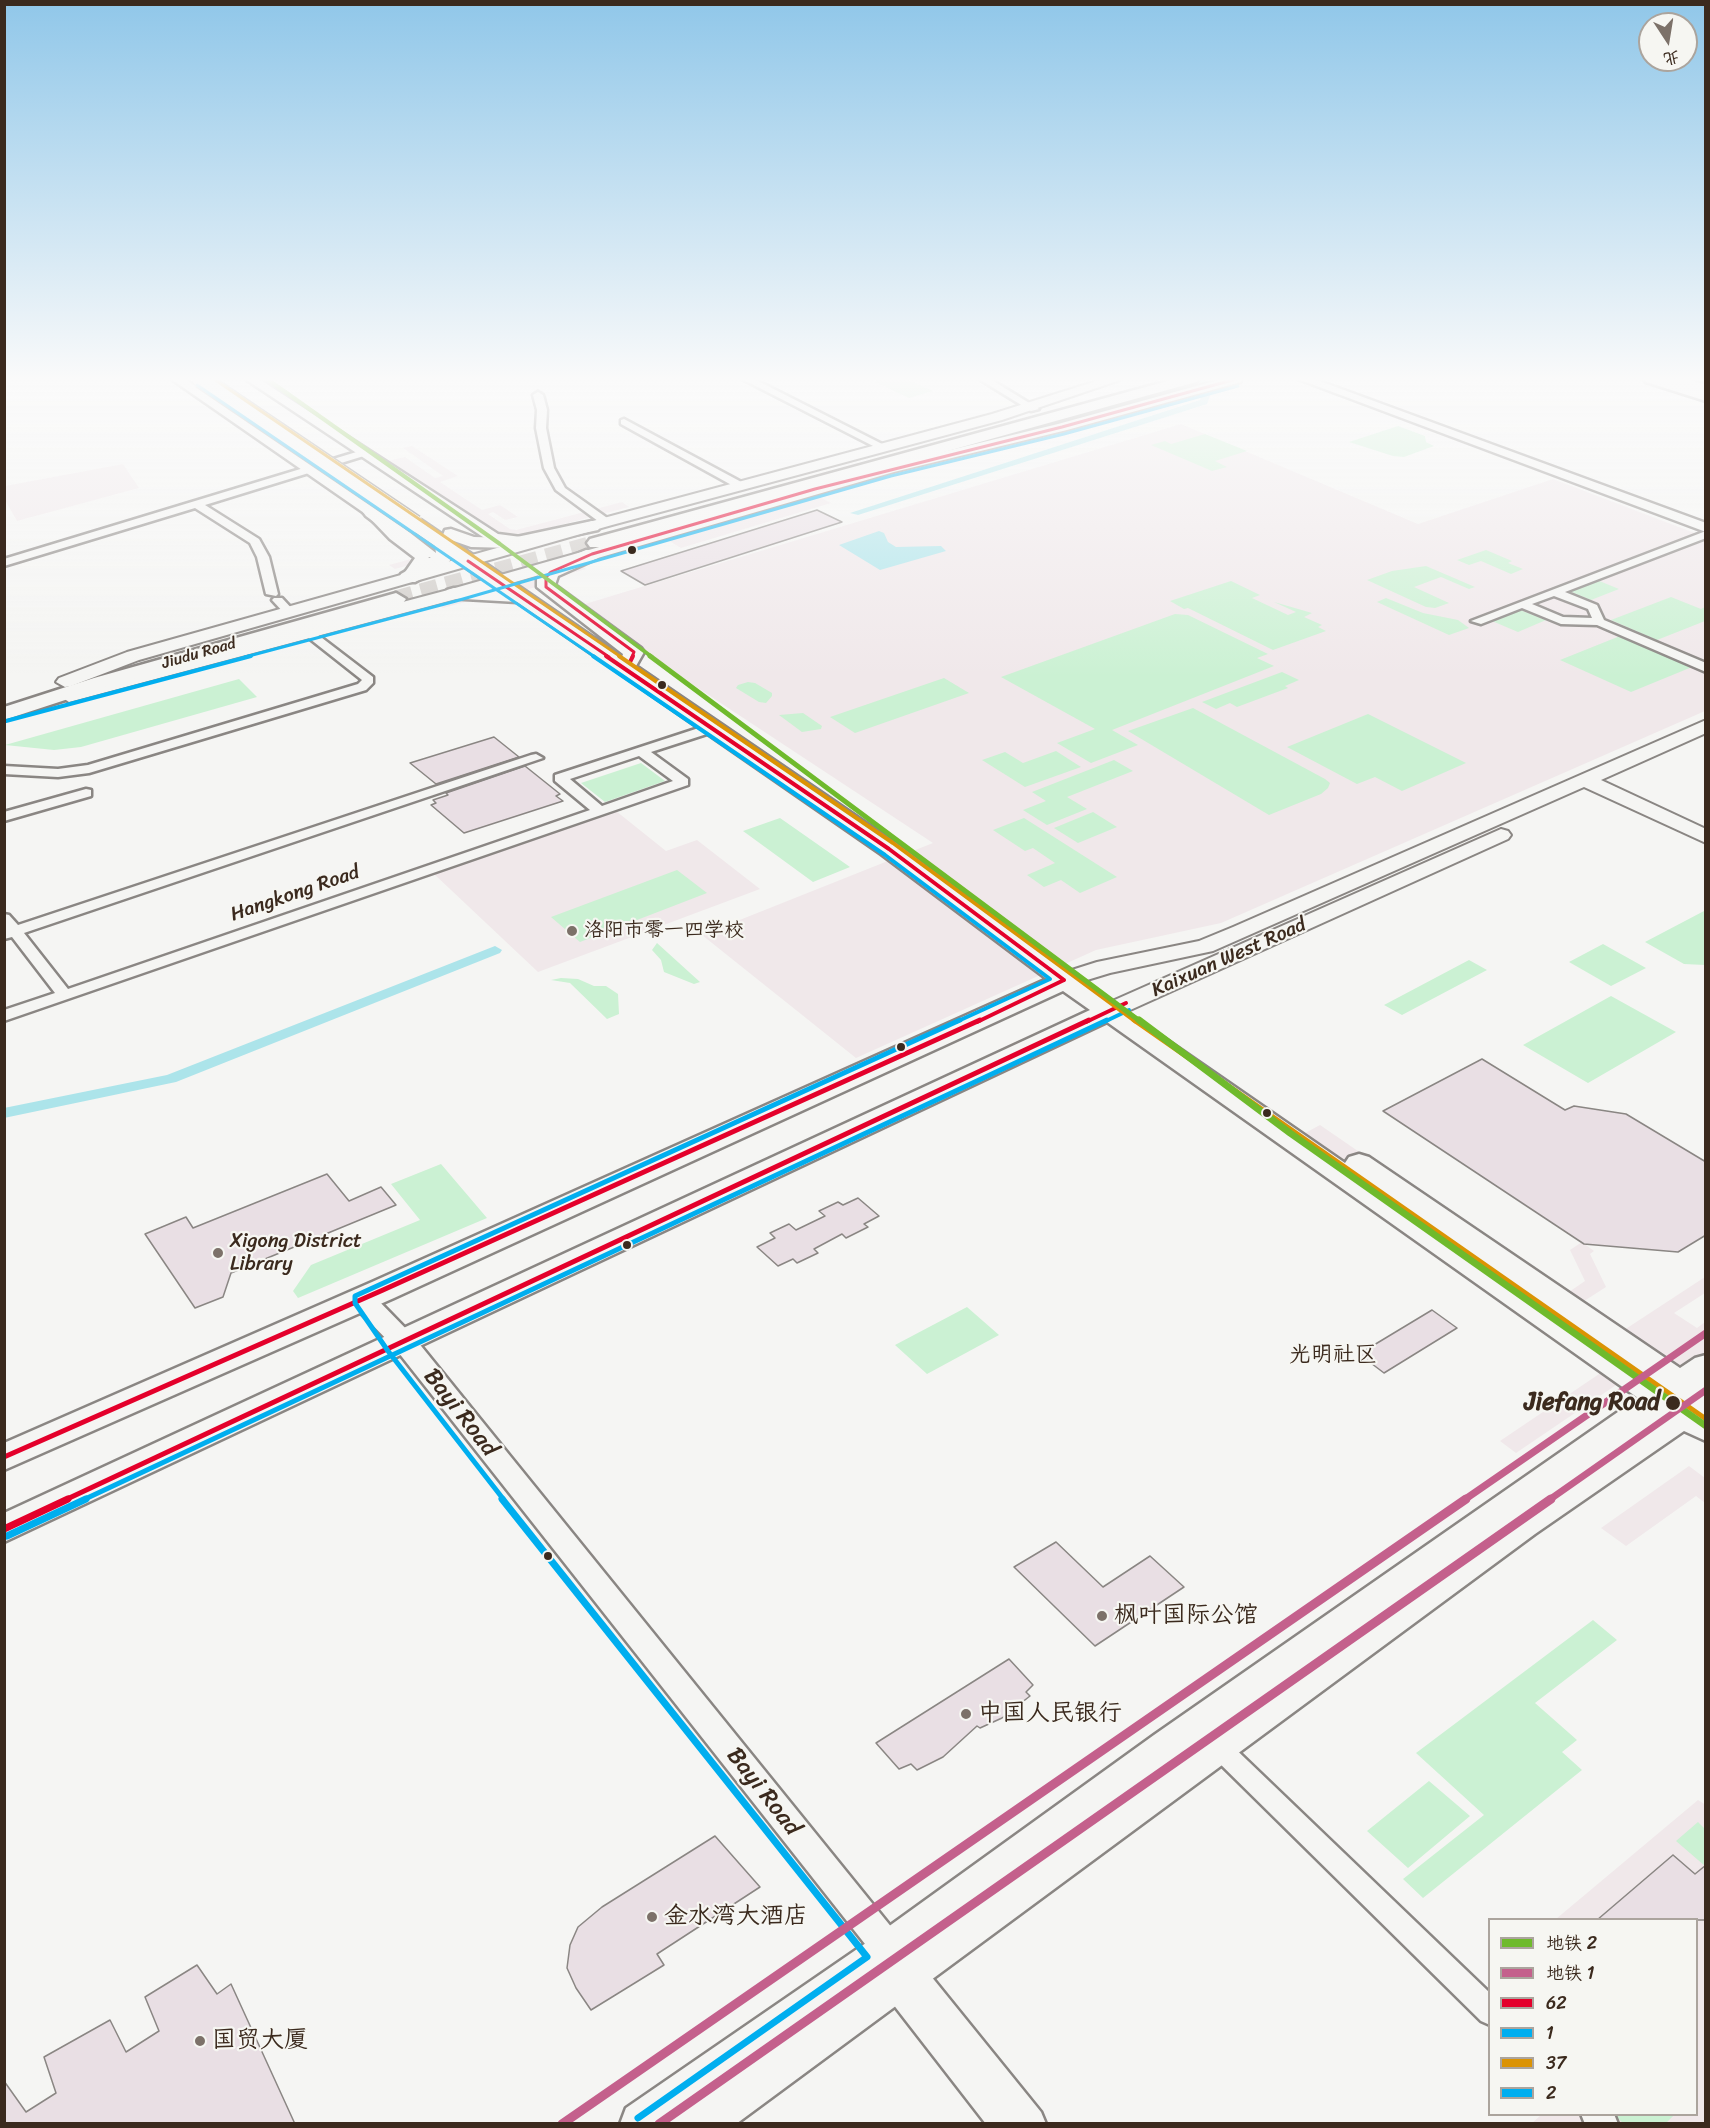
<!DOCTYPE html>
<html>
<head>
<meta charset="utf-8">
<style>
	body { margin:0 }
	#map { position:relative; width:1710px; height:2128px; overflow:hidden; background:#f5f5f3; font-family:Sriracha,"LXGW WenKai TC",sans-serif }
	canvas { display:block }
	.frame { position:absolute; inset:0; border:6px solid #3b2a1e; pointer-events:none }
	.legend { position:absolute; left:1488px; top:1918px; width:210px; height:198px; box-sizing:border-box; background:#f6f6f2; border:2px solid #aba49d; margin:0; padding:8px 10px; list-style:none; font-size:18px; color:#3b2a1e }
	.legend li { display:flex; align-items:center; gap:12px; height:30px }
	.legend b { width:30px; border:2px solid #aba49d }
	.north { position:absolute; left:1638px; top:12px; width:60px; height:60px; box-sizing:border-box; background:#f6f6f2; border:2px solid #aba49d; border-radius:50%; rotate:168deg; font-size:16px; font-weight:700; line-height:24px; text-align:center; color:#3b2a1e }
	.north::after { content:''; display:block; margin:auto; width:21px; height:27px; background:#7c7169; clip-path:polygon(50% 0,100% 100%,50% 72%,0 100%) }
</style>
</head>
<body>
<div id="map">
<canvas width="1710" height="2128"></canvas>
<div class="frame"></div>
<ul class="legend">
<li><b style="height:8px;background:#6fba2c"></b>地铁 2</li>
<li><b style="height:8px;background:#c4608c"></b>地铁 1</li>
<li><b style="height:8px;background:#e4002b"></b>62</li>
<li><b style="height:8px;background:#00aeef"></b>1</li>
<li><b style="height:8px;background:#db9304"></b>37</li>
<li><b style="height:8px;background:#00aeef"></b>2</li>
</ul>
<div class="north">北</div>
</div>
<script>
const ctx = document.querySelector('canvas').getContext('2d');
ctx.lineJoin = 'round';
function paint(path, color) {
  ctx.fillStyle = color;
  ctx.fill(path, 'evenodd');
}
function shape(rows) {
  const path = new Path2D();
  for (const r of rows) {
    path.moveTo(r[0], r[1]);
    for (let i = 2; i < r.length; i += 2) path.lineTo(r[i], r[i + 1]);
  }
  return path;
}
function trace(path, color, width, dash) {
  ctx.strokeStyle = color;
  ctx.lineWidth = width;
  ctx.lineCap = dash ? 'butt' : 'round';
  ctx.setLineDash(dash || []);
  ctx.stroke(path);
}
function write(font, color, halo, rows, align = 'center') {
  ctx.font = font + ' Sriracha,"LXGW WenKai TC",sans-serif';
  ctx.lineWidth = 4.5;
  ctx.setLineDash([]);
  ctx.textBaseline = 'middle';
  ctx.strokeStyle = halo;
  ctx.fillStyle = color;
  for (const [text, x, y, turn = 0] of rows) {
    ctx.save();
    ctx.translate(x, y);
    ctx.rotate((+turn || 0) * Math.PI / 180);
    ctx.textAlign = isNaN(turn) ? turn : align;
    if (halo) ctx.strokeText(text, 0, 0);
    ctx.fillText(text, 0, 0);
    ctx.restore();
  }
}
paint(shape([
	[1181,424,1418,524,1553,479,1705,537,1705,711,1221,923,1096,950,856,1058,702,935,933,843,575,607],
	[412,446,458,476,440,482,482,510,500,505,518,517,505,520,493,512,488,514,510,529,516,530,622,502,629,507,469,549,516,583,581,565,586,569,537,583,540,586,521,591,517,588,443,608,439,605,505,586,457,552,395,569,389,565,484,539,374,464,405,457,435,478,443,476,403,448],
	[123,464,139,488,17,521,5,500,5,486],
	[816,495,831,503,681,548,666,539],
	[616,811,666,851,697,840,760,889,538,972,433,873],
	[1320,1125,1566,1294,1585,1281,1570,1250,1582,1242,1594,1251,1590,1254,1606,1287,1581,1303,1621,1332,1705,1277,1705,1293,1674,1313,1697,1328,1705,1322,1705,1441,1622,1381,1516,1453,1500,1441,1605,1370,1287,1143],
	[1689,1466,1705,1478,1705,1503,1696,1496,1626,1546,1601,1528],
	[1698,1800,1706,1805,1705,2123,1531,2124,1541,2115,1696,2114,1696,1920,1556,1919]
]), '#f0e8ea');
paint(shape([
	[882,379,906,379,933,391,909,398,873,381],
	[1398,426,1425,436,1426,442,1434,446,1404,457,1393,456,1349,442],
	[1205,434,1247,451,1215,461,1227,467,1212,471,1151,445,1165,441,1171,444],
	[1486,550,1512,561,1508,563,1523,569,1511,574,1481,561,1469,565,1457,560],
	[1426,566,1475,587,1469,589,1441,577,1414,587,1449,603,1435,608,1426,607,1367,580,1392,571],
	[1597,580,1619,589,1591,600,1569,591],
	[1231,581,1260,595,1252,598,1288,615,1296,612,1274,602,1312,613,1304,617,1322,625,1318,627,1326,631,1273,650,1188,608,1184,609,1170,601],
	[1671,597,1701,609,1705,607,1705,621,1657,640,1611,620],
	[1386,598,1423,613,1458,620,1469,628,1449,635,1377,602],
	[1520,610,1546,620,1518,632,1492,621],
	[1175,614,1188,615,1268,654,1257,658,1274,666,1112,730,1138,745,1091,763,1057,743,1095,729,1001,677],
	[1620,636,1621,636,1692,667,1631,692,1560,660],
	[1282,672,1299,680,1285,686,1288,688,1237,707,1230,703,1216,709,1202,702],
	[944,678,969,693,855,733,830,717],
	[239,679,257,697,81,747,54,750,5,745],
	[748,682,755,683,772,693,772,696,766,703,759,702,736,688,738,685],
	[1193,708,1325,779,1330,783,1328,788,1321,794,1269,815,1128,731],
	[803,713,822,726,821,729,802,732,779,715],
	[1368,714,1466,763,1402,791,1375,777,1357,784,1287,747],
	[1056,751,1081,767,1025,787,982,760,1005,752,1023,763],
	[1114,760,1133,771,1067,797,1087,809,1047,825,1023,810,1046,801,1032,792],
	[641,763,665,781,605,802,581,783],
	[1093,812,1117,827,1078,843,1054,828],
	[780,818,850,867,813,882,743,831],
	[1024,818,1117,877,1080,893,1061,880,1044,887,1027,875,1055,863,1033,848,1025,851,993,830],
	[677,870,707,893,580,942,551,917],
	[1704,911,1705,965,1684,964,1645,942],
	[657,943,700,982,694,984,664,972,661,960,652,950],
	[1603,944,1646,968,1611,986,1569,962],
	[1469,960,1487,970,1402,1015,1384,1005],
	[561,978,578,979,594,986,606,986,618,994,619,1014,607,1019,570,983,551,980],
	[1611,996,1676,1032,1588,1083,1523,1045],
	[441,1164,487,1218,298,1298,293,1291,311,1265,420,1220,391,1184],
	[967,1307,999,1335,927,1374,895,1345],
	[1593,1620,1617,1640,1535,1703,1577,1740,1562,1752,1582,1770,1423,1898,1403,1879,1484,1815,1416,1753],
	[1429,1781,1470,1816,1408,1868,1367,1831],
	[1698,1822,1705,1829,1705,1866,1676,1841],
	[1614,2115,1674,2115,1665,2124,1623,2123]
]), '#cbf1d3');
paint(shape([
	[879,531,884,533,888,542,896,547,941,546,946,551,880,570,839,545]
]), '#ace4ea');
paint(shape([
	[1196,379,1205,379,1213,387,1207,404,858,515,850,513,1200,400,1205,388,1196,379],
	[495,946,502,950,500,953,176,1082,4,1118,4,1108,167,1075,495,946]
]), '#ace4ea');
const building = shape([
	[817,510,842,522,645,585,621,571,817,510],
	[494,737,519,757,436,784,410,763,494,737],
	[525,766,560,794,556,796,563,801,464,833,431,805,436,803,433,800,448,795,446,793,525,766],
	[1482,1059,1565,1110,1574,1106,1626,1114,1706,1162,1706,1235,1678,1252,1584,1244,1383,1111,1482,1059],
	[327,1174,349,1201,381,1187,396,1205,231,1273,223,1297,195,1308,145,1234,186,1217,193,1228,327,1174],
	[858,1198,879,1216,864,1224,868,1227,846,1238,842,1234,814,1249,818,1253,797,1263,793,1259,778,1266,757,1247,775,1238,770,1233,789,1224,796,1230,825,1216,819,1211,838,1202,843,1205,858,1198],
	[1432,1310,1457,1328,1384,1373,1359,1354,1432,1310],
	[1056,1542,1103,1587,1150,1556,1184,1587,1095,1646,1014,1567,1056,1542],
	[1009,1659,1033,1685,1026,1692,1030,1696,1002,1718,980,1728,977,1726,943,1757,917,1770,911,1764,899,1769,876,1743,1009,1659],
	[715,1836,760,1887,657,1954,664,1965,591,2010,576,1988,567,1968,570,1945,578,1927,602,1907,715,1836],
	[1673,1855,1695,1874,1706,1865,1706,1920,1597,1920,1673,1855],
	[197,1965,217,1994,231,1984,295,2124,4,2124,4,2081,26,2112,56,2093,44,2057,110,2020,126,2052,159,2031,145,1997,197,1965]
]);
paint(building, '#e9dfe4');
trace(building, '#8a8683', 1.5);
trace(shape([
	[396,599,596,543]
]), '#d0ccc8', 17, [17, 9]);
const minor = shape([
	[742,379,754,379,888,447,879,449,742,379],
	[979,379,990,379,1039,409,1031,411,979,379],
	[538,392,543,395,547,410,546,428,554,468,565,488,610,520,610,524,602,524,556,490,544,468,536,428,537,410,533,395,538,392],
	[624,419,745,484,746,486,737,488,621,424,621,420,624,419],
	[363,450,367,451,367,455,205,505,259,539,269,557,278,594,276,596,266,594,257,557,250,543,195,508,4,566,4,559,363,450],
	[1706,531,1706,538,1565,592,1597,605,1604,620,1706,663,1706,672,1597,625,1561,624,1522,608,1481,624,1471,621,1706,531],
	[1554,596,1588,609,1592,618,1563,617,1532,604,1554,596],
	[274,598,282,598,295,612,293,614,285,614,272,600,274,598],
	[309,628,373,677,373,683,366,690,89,773,58,777,4,774,4,766,58,769,88,765,358,684,362,680,305,635,303,632,309,628],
	[711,724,717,728,716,731,651,752,688,779,688,785,4,1021,4,1010,55,993,12,937,4,939,4,914,9,915,18,925,531,755,536,754,543,758,24,933,68,989,590,810,555,781,555,775,711,724],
	[639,756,673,781,602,806,570,779,639,756],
	[86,789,91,790,91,796,4,821,4,812,86,789],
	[1216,1735,1224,1738,1490,1993,1490,2025,1481,2021,1208,1752,1204,1745,1208,1738,1216,1735],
	[1581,2114,1614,2114,1618,2124,1585,2124,1581,2114]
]);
const tertiary = shape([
	[171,379,185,379,377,509,400,533,427,553,430,561,428,564,413,581,403,581,401,578,415,558,390,539,367,515,171,379],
	[245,379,259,379,498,534,521,537,528,541,521,545,489,541,245,379],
	[1298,379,1314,379,1706,523,1706,532,1298,379],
	[362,1291,371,1293,413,1336,1041,2112,1046,2124,986,2124,879,1986,874,1975,880,1963,395,1348,353,1305,350,1299,353,1293,362,1291]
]);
const secondary = shape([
	[1103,379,1123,379,1002,420,612,525,139,660,71,686,65,687,56,682,59,678,127,652,600,519,992,414,1103,379],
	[1222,379,1243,379,1241,382,1067,430,894,472,460,598,69,702,60,696,63,692,448,590,884,466,1058,424,1222,379],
	[1706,720,1706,733,1601,780,1706,829,1706,843,1584,787,1213,951,1110,973,1064,987,1056,985,1053,980,1056,975,1097,962,1199,941,1233,927,1706,720],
	[1501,829,1508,831,1511,835,1508,839,1117,1016,1101,1016,1097,1011,1101,1006,1501,829]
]);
const primary = shape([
	[1175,379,1199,379,1196,382,602,547,590,547,587,543,590,539,1175,379],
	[1643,379,1666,379,1706,391,1706,401,1646,382,1643,379],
	[372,507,378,508,436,553,435,546,409,528,406,524,409,520,421,520,443,535,445,530,451,529,474,537,512,538,592,521,598,522,601,526,598,530,512,548,471,547,451,540,622,657,623,654,537,587,537,577,544,568,586,550,598,550,601,554,598,558,558,576,555,585,641,648,644,652,636,666,897,844,1073,975,1345,1163,1349,1157,1359,1154,1369,1157,1680,1368,1695,1358,1706,1355,1706,1441,1684,1431,1535,1534,736,2124,620,2124,626,2108,863,1945,1154,1735,1638,1398,1107,1022,4,1542,4,1513,1090,1010,1063,991,394,1298,4,1470,4,1443,372,1282,1047,979,881,854,517,602,447,598,445,594,447,590,454,588,497,589,452,558,448,563,415,582,401,582,399,578,401,574,431,557,421,557,366,516,363,512,372,507],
	[396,593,406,599,403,603,108,686,4,720,4,707,94,678,396,593]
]);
const trunk = shape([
	[1661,379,1686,379,1706,385,1706,395,1663,382,1661,379]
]);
trace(minor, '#8a8683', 5);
trace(tertiary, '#8a8683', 5);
trace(secondary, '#8a8683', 4);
trace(primary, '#8a8683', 5);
trace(trunk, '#8a8683', 5);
paint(minor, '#f5f5f3');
paint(tertiary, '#f5f5f3');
paint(secondary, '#f5f5f3');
paint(primary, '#f5f5f3');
paint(trunk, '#f5f5f3');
const primaryBridge = shape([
	[201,379,415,524]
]);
trace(primaryBridge, '#8a8683', 20, []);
trace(primaryBridge, '#f5f5f3', 17);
trace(shape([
	[468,561,609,657],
	[632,657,634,652,546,587,546,577,551,572,592,554,815,489,1062,427,1236,379]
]), '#e4002b', 3);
trace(shape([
	[606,656,889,849,1064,980],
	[630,662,633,656],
	[977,1022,1064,980],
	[1086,1022,1126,1003]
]), '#e4002b', 4);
trace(shape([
	[4,1457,383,1290,980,1020],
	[65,1500,1089,1020]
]), '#e4002b', 5);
trace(shape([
	[4,1529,68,1499]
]), '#e4002b', 7);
trace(shape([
	[197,385,595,657]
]), '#00aeef', 3);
trace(shape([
	[593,656,885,855,1050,979,956,1022],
	[1104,1022,1129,1010]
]), '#00aeef', 4);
trace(shape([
	[83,1500,1107,1020],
	[504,1500,388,1351,355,1303,355,1296,960,1020]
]), '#00aeef', 5);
trace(shape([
	[502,1499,867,1957,638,2118],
	[7,1536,86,1499]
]), '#00aeef', 7);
trace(shape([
	[214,379,621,657]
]), '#db9304', 3);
trace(shape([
	[619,656,893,843,1136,1022]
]), '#db9304', 4);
trace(shape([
	[1134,1020,1706,1419]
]), '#db9304', 5);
trace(shape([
	[245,657,456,601,891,476,1064,434,1238,386]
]), '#00aeef', 3);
trace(shape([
	[6,721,251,656]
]), '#00aeef', 4);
trace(shape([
	[267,379,500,544,652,657]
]), '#6fba2c', 4);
trace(shape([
	[650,656,1141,1022]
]), '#6fba2c', 5);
trace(shape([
	[1139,1020,1290,1133,1706,1426]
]), '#6fba2c', 7);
trace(shape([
	[1464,1500,1706,1333],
	[1549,1500,1706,1390]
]), '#c4608c', 7);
trace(shape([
	[562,2124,1466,1499],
	[659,2124,1551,1499]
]), '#c4608c', 9);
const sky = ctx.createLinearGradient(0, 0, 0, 677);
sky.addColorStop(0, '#90c7e9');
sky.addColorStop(0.56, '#fafafa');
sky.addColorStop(1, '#fafafa00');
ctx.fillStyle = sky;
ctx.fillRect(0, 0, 1710, 677);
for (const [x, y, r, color] of [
	[632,550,5,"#3b2a1e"],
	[662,685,5,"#3b2a1e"],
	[572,931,6,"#7c7169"],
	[901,1047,5,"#3b2a1e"],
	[1267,1113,5,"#3b2a1e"],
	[627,1245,5,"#3b2a1e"],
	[218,1253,6,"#7c7169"],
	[1673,1403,8,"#3b2a1e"],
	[548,1556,5,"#3b2a1e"],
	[1102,1616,6,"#7c7169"],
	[966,1714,6,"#7c7169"],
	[652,1917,6,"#7c7169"],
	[200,2041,6,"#7c7169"]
]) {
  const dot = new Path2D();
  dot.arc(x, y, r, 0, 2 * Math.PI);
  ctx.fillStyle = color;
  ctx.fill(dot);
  trace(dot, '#f6f6f2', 2);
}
write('16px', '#3b2a1e', '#f6f6f2', [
	["Jiudu Road",199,654,-16]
]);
write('20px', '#3b2a1e', '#f6f6f2', [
	["Hangkong Road",295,894,-19],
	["Kaixuan West Road",1229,958,-24]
]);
write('20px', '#3b2a1e', '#f6f6f2', [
	["洛阳市零一四学校",584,931],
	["Xigong District",230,1242],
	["Library",230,1265]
], 'left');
write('22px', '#3b2a1e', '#f6f6f2', [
	["光明社区",1333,1355]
]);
write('bold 24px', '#3b2a1e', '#f6f6f2', [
	["Jiefang Road",1660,1403]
], 'right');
write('24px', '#3b2a1e', '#f6f6f2', [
	["Bayi Road",460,1413,52],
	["Bayi Road",763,1792,52]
]);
write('24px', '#3b2a1e', '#f6f6f2', [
	["枫叶国际公馆",1114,1616],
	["中国人民银行",978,1714],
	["金水湾大酒店",664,1917],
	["国贸大厦",212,2041]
], 'left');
</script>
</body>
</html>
